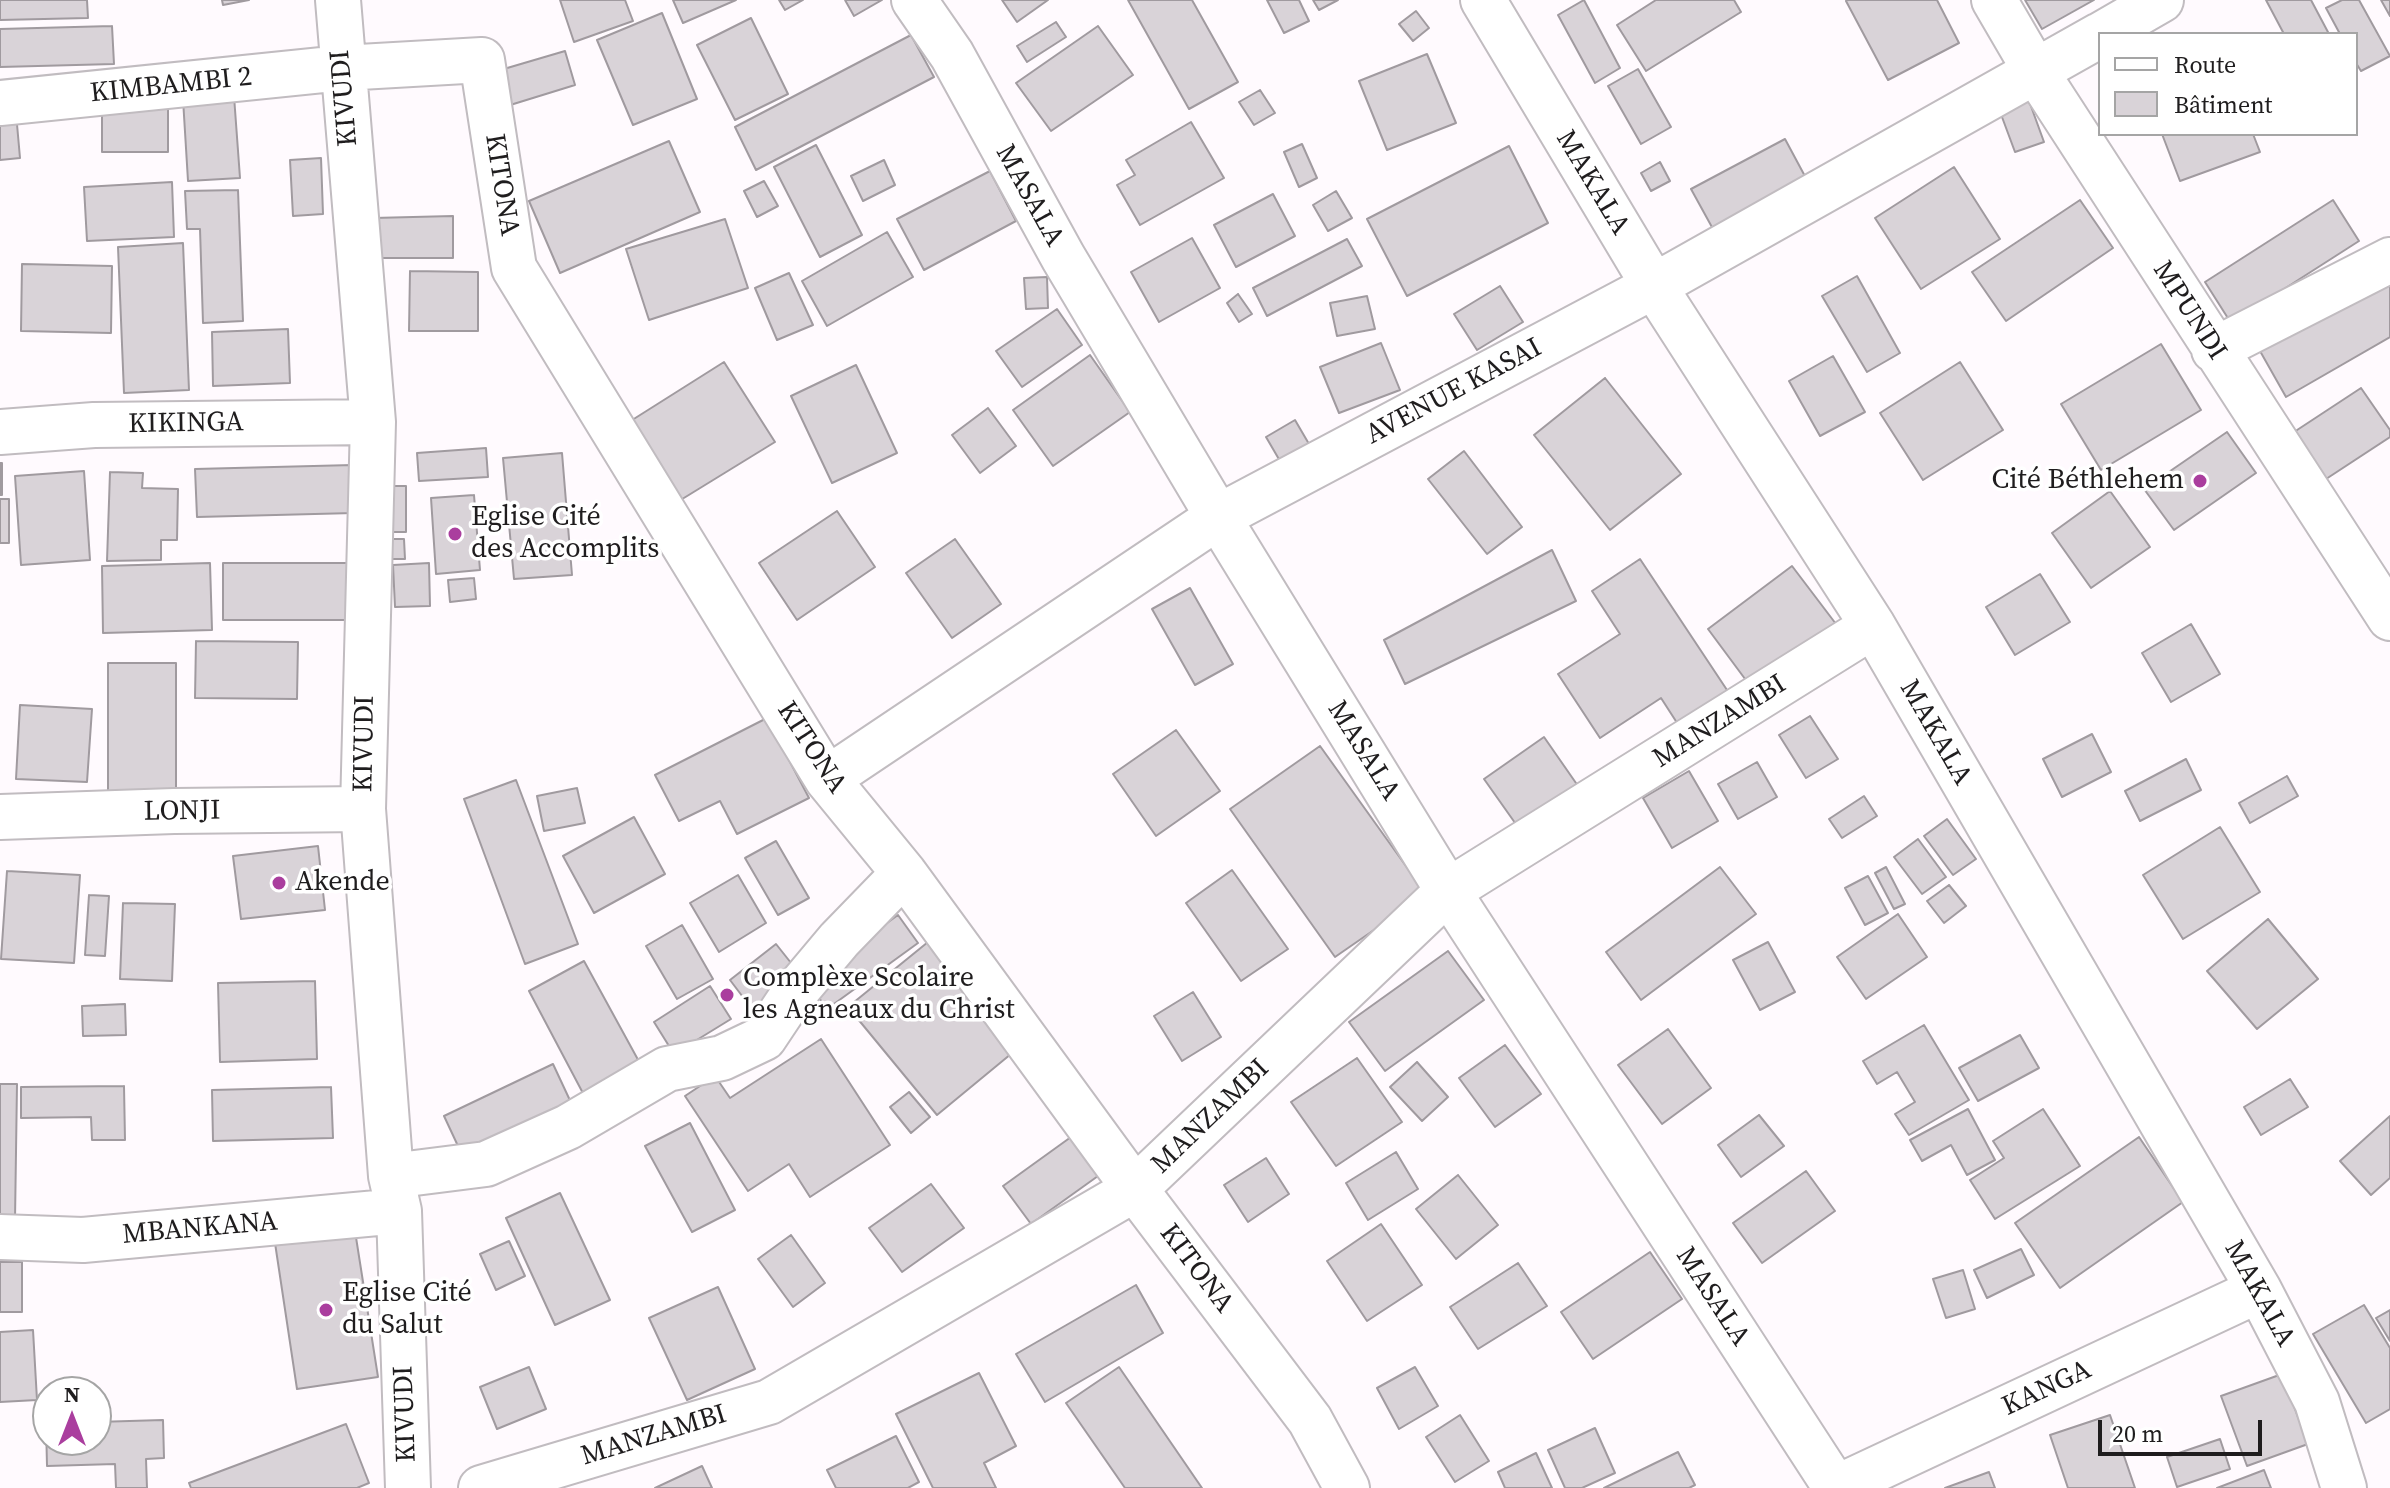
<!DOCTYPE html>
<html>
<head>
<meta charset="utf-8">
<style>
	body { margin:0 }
	#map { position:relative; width:2390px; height:1488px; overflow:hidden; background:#fffafe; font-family:"Source Serif 4",serif }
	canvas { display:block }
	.legend { position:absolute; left:2098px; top:32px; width:260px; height:104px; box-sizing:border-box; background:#fff; border:2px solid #a5a5a5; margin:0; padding:10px 14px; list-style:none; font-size:24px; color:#1f1d1e }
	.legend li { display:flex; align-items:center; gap:16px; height:40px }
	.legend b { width:40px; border:2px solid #a5a5a5 }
	.north { position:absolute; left:32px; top:1376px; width:80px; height:80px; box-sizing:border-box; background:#fff; border:2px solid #a5a5a5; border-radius:50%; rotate:0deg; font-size:22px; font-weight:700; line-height:32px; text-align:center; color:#1f1d1e }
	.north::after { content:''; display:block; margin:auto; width:28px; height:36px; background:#aa3e9e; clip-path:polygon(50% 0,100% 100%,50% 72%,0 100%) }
	.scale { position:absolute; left:2098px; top:1420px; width:164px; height:36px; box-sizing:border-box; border:4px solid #1f1d1e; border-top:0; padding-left:10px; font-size:24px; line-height:28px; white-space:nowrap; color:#1f1d1e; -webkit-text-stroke:6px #fff; paint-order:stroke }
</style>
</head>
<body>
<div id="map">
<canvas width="2390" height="1488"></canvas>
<ul class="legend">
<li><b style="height:10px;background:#fff"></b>Route</li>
<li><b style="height:22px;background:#d9d3d8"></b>Bâtiment</li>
</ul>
<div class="north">N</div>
<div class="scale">20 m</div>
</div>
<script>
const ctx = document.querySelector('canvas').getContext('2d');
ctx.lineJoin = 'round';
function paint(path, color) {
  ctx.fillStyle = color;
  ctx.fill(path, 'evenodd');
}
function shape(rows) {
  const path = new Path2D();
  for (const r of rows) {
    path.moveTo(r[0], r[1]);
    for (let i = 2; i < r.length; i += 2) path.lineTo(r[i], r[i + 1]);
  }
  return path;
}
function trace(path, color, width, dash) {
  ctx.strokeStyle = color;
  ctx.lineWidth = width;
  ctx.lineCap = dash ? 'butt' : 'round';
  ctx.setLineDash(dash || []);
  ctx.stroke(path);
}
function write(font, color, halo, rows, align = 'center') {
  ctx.font = font + ' "Source Serif 4",serif';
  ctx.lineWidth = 7;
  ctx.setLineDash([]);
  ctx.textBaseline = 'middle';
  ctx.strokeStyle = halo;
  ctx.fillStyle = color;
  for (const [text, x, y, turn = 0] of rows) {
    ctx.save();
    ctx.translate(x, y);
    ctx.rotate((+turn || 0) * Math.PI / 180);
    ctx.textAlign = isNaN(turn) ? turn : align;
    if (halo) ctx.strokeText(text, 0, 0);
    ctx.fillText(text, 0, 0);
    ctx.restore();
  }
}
const building = shape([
	[0,0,87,0,88,18,0,20,0,0],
	[222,0,249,0,223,5,222,0],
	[560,0,625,0,633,21,574,42,560,0],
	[673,0,736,0,683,23,673,0],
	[779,0,803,0,785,10,779,0],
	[845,0,882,0,854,16,845,0],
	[1002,0,1048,0,1017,22,1002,0],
	[1128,0,1192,0,1238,82,1189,109,1128,0],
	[1267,0,1299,0,1309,21,1284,33,1267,0],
	[1313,0,1338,0,1319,10,1313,0],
	[1584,0,1620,68,1595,83,1558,15,1584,0],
	[1656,0,1734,0,1741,12,1646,71,1617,25,1656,0],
	[1848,0,1937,0,1959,43,1888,80,1846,1,1848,0],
	[2025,0,2094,0,2042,29,2025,0],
	[2266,0,2311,0,2329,34,2284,34,2266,0],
	[2342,0,2359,0,2390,56,2361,71,2356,63,2356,34,2340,34,2326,8,2342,0],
	[2381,0,2390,0,2390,16,2381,0],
	[1416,11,1429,28,1413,41,1399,24,1416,11],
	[662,13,697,99,633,125,597,40,662,13],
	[751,18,788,94,735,120,697,45,751,18],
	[1056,22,1066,37,1027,62,1017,46,1056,22],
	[112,26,114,64,0,67,0,29,112,26],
	[1098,26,1133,75,1051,131,1016,83,1098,26],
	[911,35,934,77,756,170,735,127,911,35],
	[565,51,575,85,507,106,497,71,565,51],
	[1427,54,1456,123,1387,150,1359,81,1427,54],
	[1638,69,1671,127,1641,144,1608,86,1638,69],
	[1260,90,1275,113,1254,125,1239,102,1260,90],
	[234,96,240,178,188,181,183,99,234,96],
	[2028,98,2044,142,2015,152,1999,109,2028,98],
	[102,108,168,108,168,152,102,152,102,108],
	[16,113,20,158,0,160,0,115,16,113],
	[1191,122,1224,178,1140,225,1117,185,1135,175,1126,160,1191,122],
	[2162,134,2253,134,2260,152,2180,181,2162,134],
	[1785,139,1807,180,1713,229,1691,189,1785,139],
	[669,141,700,212,560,273,529,201,669,141],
	[1302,144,1317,178,1299,187,1284,152,1302,144],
	[816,145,862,235,820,257,774,167,816,145],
	[1509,146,1548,223,1407,296,1367,219,1509,146],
	[321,158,323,214,293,216,290,160,321,158],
	[884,160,895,185,863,201,851,176,884,160],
	[1660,162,1670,181,1651,191,1641,173,1660,162],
	[1954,167,2000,239,1921,289,1875,218,1954,167],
	[990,171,1016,221,924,270,897,219,990,171],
	[764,181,778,206,757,217,744,191,764,181],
	[172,182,174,237,87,241,84,187,172,182],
	[238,190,243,321,203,323,200,229,187,229,185,191,238,190],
	[1336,191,1352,218,1328,231,1313,205,1336,191],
	[1273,194,1295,236,1236,267,1214,225,1273,194],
	[2080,200,2113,248,2006,321,1972,272,2080,200],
	[2333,200,2359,241,2231,323,2205,282,2333,200],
	[453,216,453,258,373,258,373,218,453,216],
	[725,219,748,288,649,320,626,249,725,219],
	[887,232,913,277,827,326,802,281,887,232],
	[1192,238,1220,288,1159,322,1131,272,1192,238],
	[1347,239,1362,266,1267,316,1253,288,1347,239],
	[183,243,189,390,124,393,118,247,183,243],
	[22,264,112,266,111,333,21,331,22,264],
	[410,271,478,272,478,331,409,331,410,271],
	[789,273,813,325,777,340,755,288,789,273],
	[1857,276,1900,353,1867,372,1822,296,1857,276],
	[2390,276,2390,337,2286,397,2260,351,2390,276],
	[1047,277,1048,308,1026,309,1024,278,1047,277],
	[1500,286,1523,322,1477,350,1454,314,1500,286],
	[1238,294,1252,314,1239,322,1227,303,1238,294],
	[1367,296,1375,329,1337,336,1330,303,1367,296],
	[1057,309,1082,345,1022,387,996,351,1057,309],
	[288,329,290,383,213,386,212,332,288,329],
	[1381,343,1400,390,1339,413,1320,367,1381,343],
	[2161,344,2201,410,2101,470,2061,404,2161,344],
	[1090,355,1130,412,1053,466,1013,410,1090,355],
	[1833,356,1865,412,1820,436,1789,381,1833,356],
	[724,362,775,442,679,501,629,422,724,362],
	[1960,362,2003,430,1923,480,1880,413,1960,362],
	[856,365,897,453,832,483,791,396,856,365],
	[1605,378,1681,474,1610,530,1534,435,1605,378],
	[2361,388,2390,430,2390,437,2323,481,2291,434,2361,388],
	[988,408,1016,446,980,473,952,435,988,408],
	[1295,420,1309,444,1280,461,1266,437,1295,420],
	[2227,432,2256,473,2174,530,2144,489,2227,432],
	[486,448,488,477,419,481,417,453,486,448],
	[1464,451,1522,527,1487,554,1428,479,1464,451],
	[562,453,572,575,514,579,503,458,562,453],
	[0,463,2,463,2,495,0,495,0,463],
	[353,465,354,513,197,517,195,469,353,465],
	[84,471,90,560,21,565,15,476,84,471],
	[110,472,143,473,142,488,178,489,177,540,161,540,161,560,107,561,110,472],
	[387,486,406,486,406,532,387,532,387,486],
	[2110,491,2150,547,2091,588,2052,533,2110,491],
	[474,495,480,570,436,574,431,498,474,495],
	[0,499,9,499,9,543,0,543,0,499],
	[837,511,875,567,797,620,759,563,837,511],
	[389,539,404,539,405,559,390,559,389,539],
	[955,539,1001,604,952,638,906,573,955,539],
	[1552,550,1576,601,1405,684,1384,640,1552,550],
	[1640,559,1731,696,1681,729,1661,698,1600,738,1558,674,1620,634,1592,591,1640,559],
	[210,563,212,630,103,633,102,566,210,563],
	[223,563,352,563,352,620,223,620,223,563],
	[429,563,430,606,395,607,393,565,429,563],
	[1792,566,1836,624,1751,687,1708,629,1792,566],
	[2040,574,2070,622,2015,655,1986,607,2040,574],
	[474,578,476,599,450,602,448,580,474,578],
	[1190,588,1233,664,1195,685,1152,609,1190,588],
	[2191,624,2220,674,2171,702,2142,653,2191,624],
	[196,641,298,642,297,699,195,698,196,641],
	[108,663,176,663,176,791,108,791,108,663],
	[20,705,92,709,87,782,16,779,20,705],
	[1810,716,1838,759,1806,778,1779,735,1810,716],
	[767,718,809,798,737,834,720,801,679,821,655,775,767,718],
	[1176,730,1220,791,1156,836,1113,774,1176,730],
	[2092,734,2111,772,2062,797,2043,759,2092,734],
	[1544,737,1585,796,1525,837,1484,779,1544,737],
	[1320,746,1426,894,1335,957,1230,809,1320,746],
	[2186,759,2201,790,2140,821,2125,791,2186,759],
	[1757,762,1777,797,1738,819,1718,784,1757,762],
	[1689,771,1718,821,1672,848,1643,798,1689,771],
	[2287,776,2298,796,2250,823,2239,803,2287,776],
	[516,780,578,944,525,964,464,799,516,780],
	[577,788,585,823,544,831,537,796,577,788],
	[1864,796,1877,816,1842,838,1829,819,1864,796],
	[634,817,665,874,594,913,563,856,634,817],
	[1947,819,1976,859,1953,875,1924,836,1947,819],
	[2220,827,2260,892,2183,939,2143,875,2220,827],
	[1918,839,1946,877,1922,894,1894,857,1918,839],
	[776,841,809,898,778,915,745,858,776,841],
	[318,846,325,910,241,919,233,856,318,846],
	[1720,867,1756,914,1641,1000,1606,952,1720,867],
	[1886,867,1905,904,1894,909,1875,873,1886,867],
	[1232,870,1288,949,1241,981,1186,903,1232,870],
	[7,871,80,875,74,963,1,959,7,871],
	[738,875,766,923,719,952,690,903,738,875],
	[1868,876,1888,913,1865,925,1845,888,1868,876],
	[1949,885,1966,906,1944,923,1927,901,1949,885],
	[89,895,109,896,105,956,85,955,89,895],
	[123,903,175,904,172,981,120,979,123,903],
	[1898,914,1927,957,1866,999,1837,957,1898,914],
	[898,915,918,943,827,1009,807,981,898,915],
	[2268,919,2318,979,2257,1029,2207,971,2268,919],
	[682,925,713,979,677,999,646,946,682,925],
	[928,942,1017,1049,937,1115,848,1007,928,942],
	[1768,942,1795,992,1760,1010,1733,960,1768,942],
	[776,944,799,973,752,1009,730,980,776,944],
	[1448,951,1484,1000,1385,1071,1349,1022,1448,951],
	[584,961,642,1067,585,1097,529,991,584,961],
	[315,981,317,1059,220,1062,218,983,315,981],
	[710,986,731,1019,674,1054,654,1022,710,986],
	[1193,992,1221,1037,1182,1061,1154,1016,1193,992],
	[125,1004,126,1035,83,1036,82,1006,125,1004],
	[1924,1025,1969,1100,1909,1135,1895,1114,1915,1102,1897,1072,1877,1084,1863,1061,1924,1025],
	[1668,1029,1711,1088,1662,1124,1618,1065,1668,1029],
	[2020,1035,2039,1068,1978,1101,1959,1068,2020,1035],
	[821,1039,890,1145,810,1197,789,1164,748,1191,685,1096,715,1076,730,1098,821,1039],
	[1505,1045,1541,1094,1495,1127,1459,1078,1505,1045],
	[1357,1058,1402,1122,1336,1166,1291,1102,1357,1058],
	[1417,1062,1448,1097,1422,1121,1390,1087,1417,1062],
	[553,1064,574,1109,465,1161,444,1116,553,1064],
	[2290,1079,2308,1107,2261,1135,2244,1107,2290,1079],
	[0,1084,17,1084,15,1220,0,1220,0,1084],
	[124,1086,125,1140,92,1140,91,1117,21,1118,21,1087,124,1086],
	[331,1087,333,1138,213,1141,212,1090,331,1087],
	[909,1092,930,1117,911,1133,890,1107,909,1092],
	[1968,1109,1995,1160,1967,1175,1951,1145,1922,1161,1910,1140,1968,1109],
	[2043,1109,2080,1166,1995,1219,1970,1180,2004,1158,1993,1141,2043,1109],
	[1759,1115,1784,1146,1741,1177,1718,1145,1759,1115],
	[2390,1116,2390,1178,2371,1195,2340,1161,2390,1116],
	[690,1123,735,1210,692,1232,645,1146,690,1123],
	[1071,1137,1098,1176,1031,1224,1003,1186,1071,1137],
	[2139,1137,2183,1202,2060,1288,2015,1223,2139,1137],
	[1396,1152,1418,1189,1368,1220,1346,1183,1396,1152],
	[1266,1158,1289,1194,1248,1222,1224,1185,1266,1158],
	[1806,1171,1835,1211,1762,1263,1733,1223,1806,1171],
	[1458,1175,1498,1225,1456,1259,1416,1209,1458,1175],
	[931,1184,964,1228,902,1272,869,1228,931,1184],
	[560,1193,610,1300,555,1325,506,1218,560,1193],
	[1381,1224,1422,1285,1367,1321,1327,1261,1381,1224],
	[355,1231,378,1377,297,1389,275,1243,355,1231],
	[791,1235,825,1283,793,1307,758,1259,791,1235],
	[509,1241,525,1276,496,1290,480,1254,509,1241],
	[2021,1249,2034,1275,1987,1298,1974,1270,2021,1249],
	[1650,1252,1682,1299,1593,1359,1561,1312,1650,1252],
	[0,1262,22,1262,22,1312,0,1312,0,1262],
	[1518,1263,1547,1306,1478,1349,1450,1307,1518,1263],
	[1963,1270,1975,1309,1946,1318,1933,1279,1963,1270],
	[1136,1285,1163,1333,1045,1402,1016,1354,1136,1285],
	[718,1287,755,1369,687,1400,649,1318,718,1287],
	[2364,1305,2390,1348,2390,1409,2366,1423,2313,1334,2364,1305],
	[2390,1310,2390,1341,2376,1318,2390,1310],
	[33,1330,37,1400,0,1402,0,1332,33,1330],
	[529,1367,546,1409,497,1429,480,1387,529,1367],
	[1119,1367,1202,1488,1125,1488,1066,1403,1119,1367],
	[1415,1367,1438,1406,1399,1429,1377,1388,1415,1367],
	[979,1373,1016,1446,984,1463,996,1488,933,1488,896,1414,979,1373],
	[2282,1374,2308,1444,2247,1466,2221,1396,2282,1374],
	[1460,1415,1489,1461,1455,1482,1426,1437,1460,1415],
	[2110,1415,2135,1488,2068,1488,2050,1435,2110,1415],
	[163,1420,164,1458,146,1459,147,1488,116,1488,115,1464,47,1466,46,1423,48,1440,96,1440,96,1422,163,1420],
	[346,1424,369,1483,357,1488,191,1488,189,1483,346,1424],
	[1595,1428,1615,1473,1582,1488,1565,1488,1548,1450,1595,1428],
	[896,1436,919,1482,908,1488,836,1488,827,1470,896,1436],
	[2220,1439,2230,1469,2177,1487,2167,1457,2220,1439],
	[1678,1452,1695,1485,1689,1488,1604,1488,1678,1452],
	[1536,1453,1552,1488,1505,1488,1498,1472,1536,1453],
	[702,1466,712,1488,655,1488,702,1466],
	[2264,1470,2271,1488,2217,1488,2264,1470],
	[1989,1472,1995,1488,1945,1488,1989,1472]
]);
paint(building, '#d9d3d8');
trace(building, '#a09a9f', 2);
const minor = shape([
	[338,0,373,422,363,809,391,1176,399,1211,408,1488],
	[914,0,952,55,1063,257,1218,517,1448,891,1836,1488],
	[1483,0,1654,286,1873,626,2259,1290,2317,1402,2344,1488],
	[1994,0,2036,72,2390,618],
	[2102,34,2161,0],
	[0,103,342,68,482,60,514,268,827,779,904,873,1135,1189,1310,1420,1347,1488],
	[2214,350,2390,260],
	[0,432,94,425,373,422],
	[827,779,1218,517,1654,286,2100,35],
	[0,817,174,811,363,809],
	[391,1176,486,1164,568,1127,667,1069,722,1058,764,1038,792,996,839,940,904,873],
	[0,1237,83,1240,399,1211],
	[481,1488,769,1402,1135,1189,1448,891,1873,626],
	[1836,1488,2259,1290]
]);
trace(minor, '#c1bcc0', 48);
trace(minor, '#fff', 44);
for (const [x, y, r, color] of [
	[2200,481,8,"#aa3e9e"],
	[455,534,8,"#aa3e9e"],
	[279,883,8,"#aa3e9e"],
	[727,995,8,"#aa3e9e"],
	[326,1310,8,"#aa3e9e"]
]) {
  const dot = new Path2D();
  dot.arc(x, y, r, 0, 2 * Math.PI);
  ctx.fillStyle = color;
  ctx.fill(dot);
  trace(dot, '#fff', 3);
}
write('28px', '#1f1d1e', '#fff', [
	["KIMBAMBI 2",171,86,-6],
	["KIVUDI",345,98,-95],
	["MAKALA",1592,183,59],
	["KITONA",501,185,81],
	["MASALA",1029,196,61],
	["MPUNDI",2189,311,57],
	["AVENUE KASAI",1454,392,-28],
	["KIKINGA",186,424,-1],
	["MANZAMBI",1720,722,-32],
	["MAKALA",1935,733,60],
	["KIVUDI",365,744,-89],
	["KITONA",811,748,57],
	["MASALA",1363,751,58],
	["LONJI",182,812,-1],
	["MANZAMBI",1211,1117,-44],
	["MBANKANA",200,1229,-5],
	["KITONA",1196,1269,53],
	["MAKALA",2259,1294,61],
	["MASALA",1712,1297,57],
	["KANGA",2047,1389,-25],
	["KIVUDI",406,1414,-92],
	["MANZAMBI",654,1436,-17]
]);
write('28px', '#1f1d1e', '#fff', [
	["Cité Béthlehem",2184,481,"right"],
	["Eglise Cité",471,518],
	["des Accomplits",471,550],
	["Akende",295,883],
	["Complèxe Scolaire",743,979],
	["les Agneaux du Christ",743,1011],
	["Eglise Cité",342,1294],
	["du Salut",342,1326]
], 'left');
</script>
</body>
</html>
